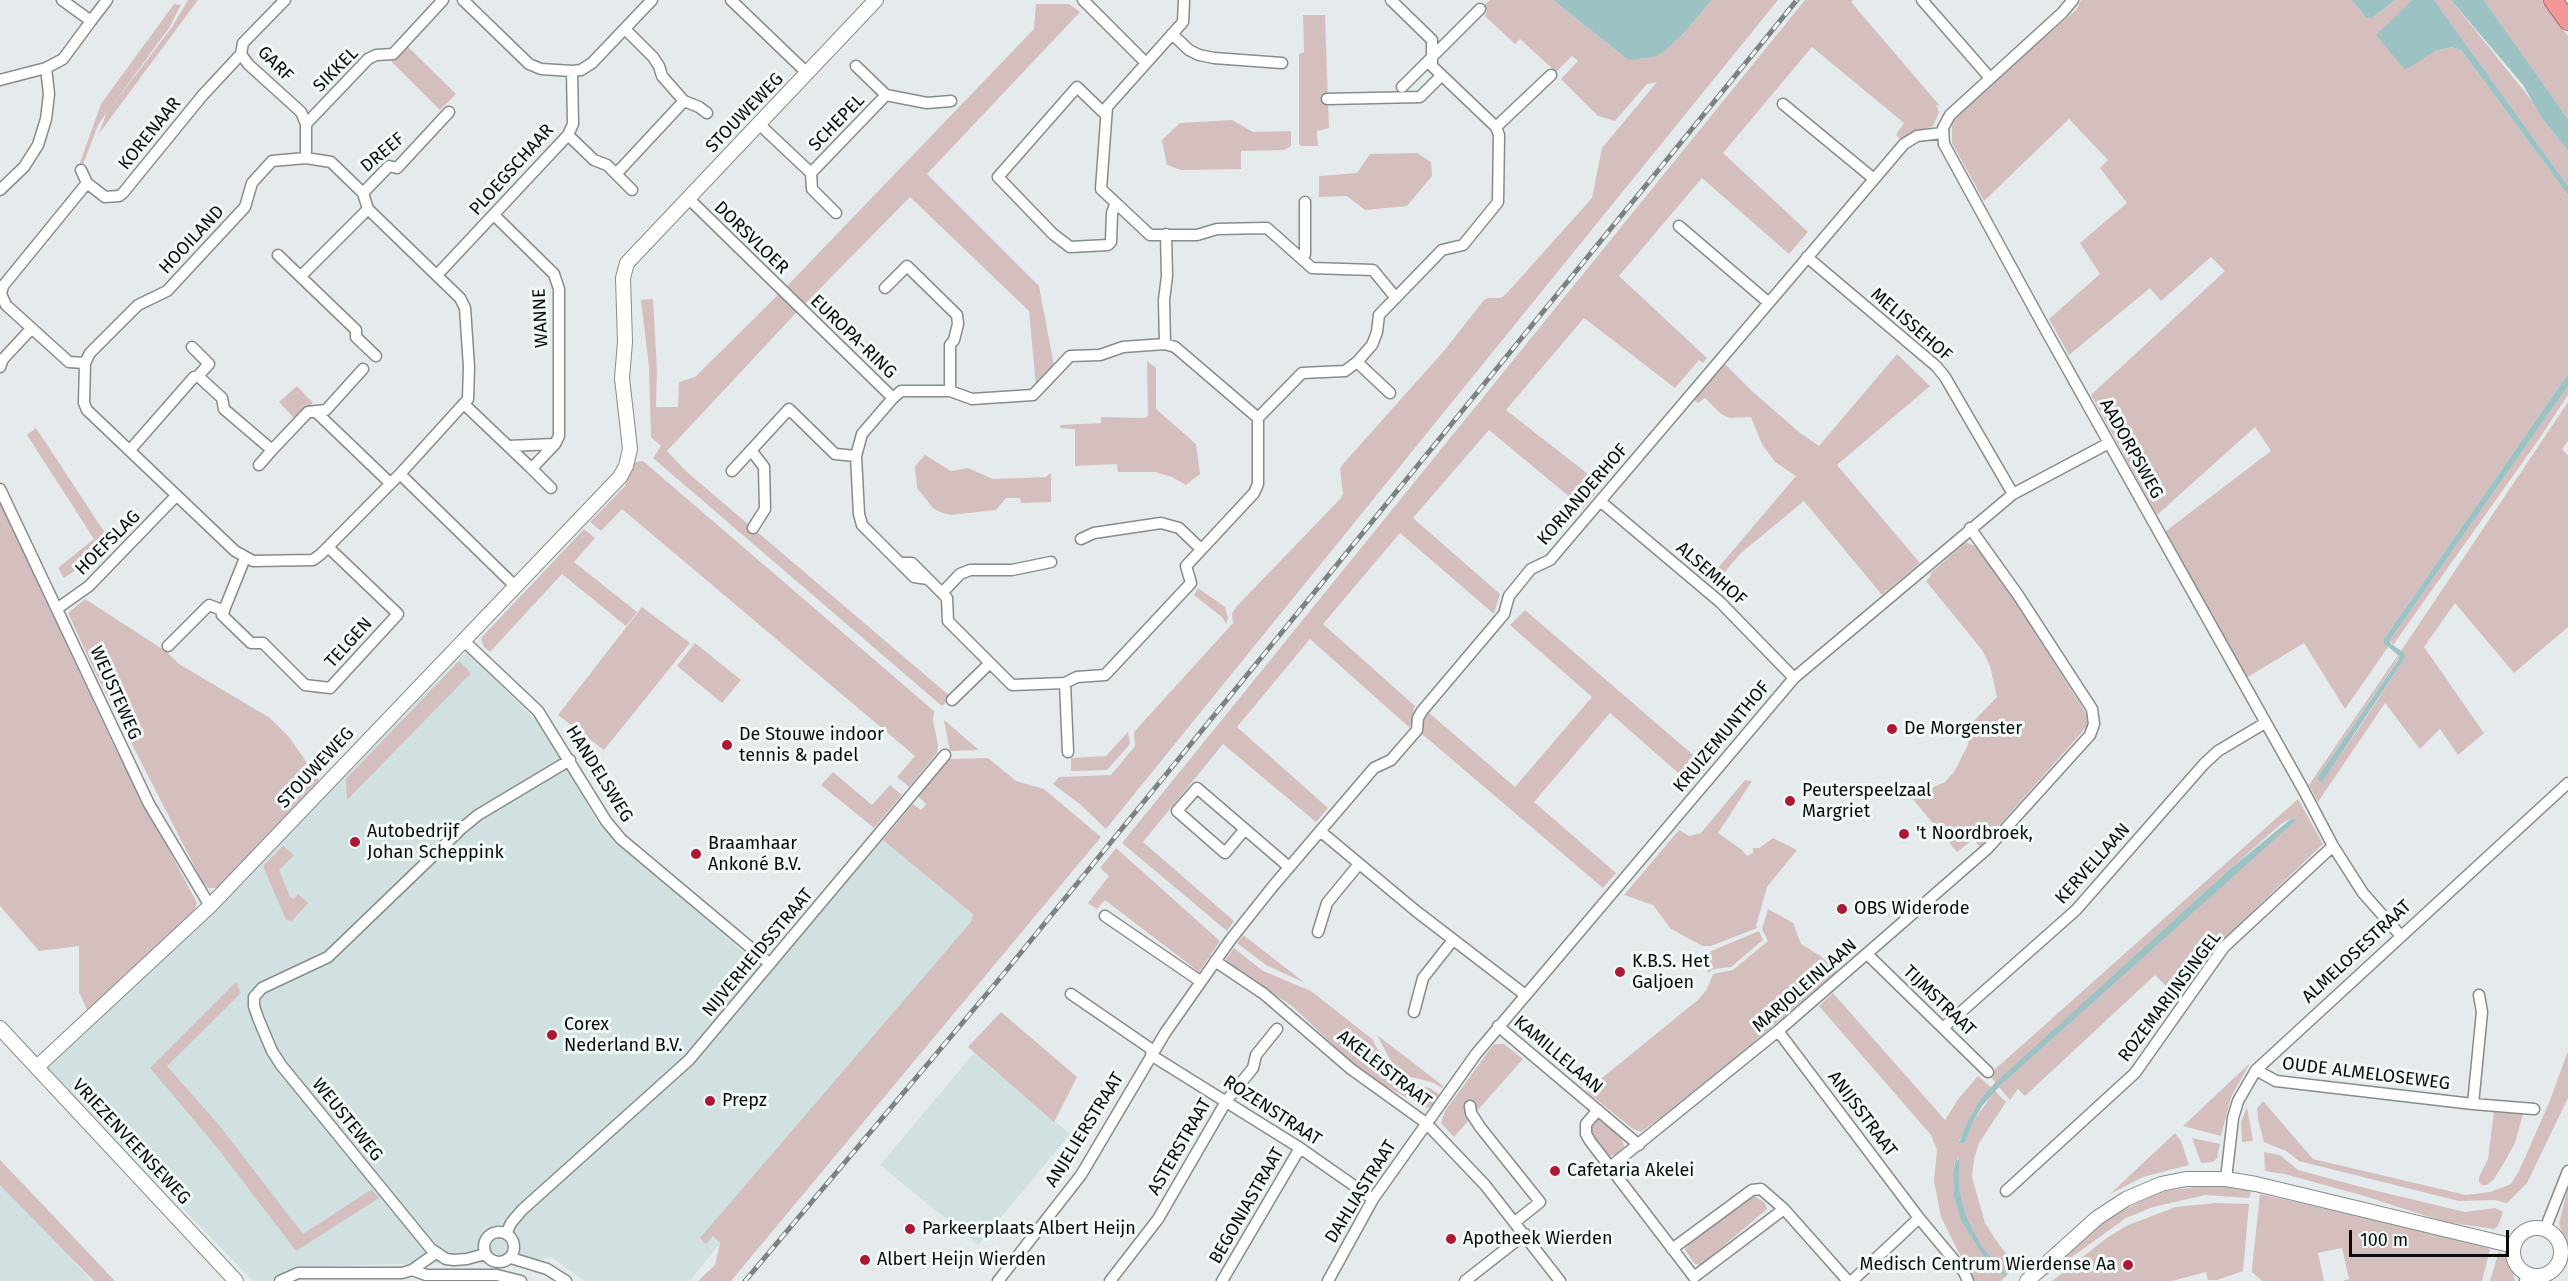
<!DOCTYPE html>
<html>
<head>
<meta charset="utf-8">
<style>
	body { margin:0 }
	#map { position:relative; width:2568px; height:1281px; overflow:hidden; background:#e5ebec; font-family:"Fira Sans",sans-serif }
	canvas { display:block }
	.scale { position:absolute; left:2349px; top:1230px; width:160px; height:27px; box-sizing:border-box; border:3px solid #0a0c0c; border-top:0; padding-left:8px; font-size:18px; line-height:21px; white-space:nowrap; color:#0a0c0c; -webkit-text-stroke:4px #f2f9f9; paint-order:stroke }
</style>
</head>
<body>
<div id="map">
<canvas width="2568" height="1281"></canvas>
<div class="scale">100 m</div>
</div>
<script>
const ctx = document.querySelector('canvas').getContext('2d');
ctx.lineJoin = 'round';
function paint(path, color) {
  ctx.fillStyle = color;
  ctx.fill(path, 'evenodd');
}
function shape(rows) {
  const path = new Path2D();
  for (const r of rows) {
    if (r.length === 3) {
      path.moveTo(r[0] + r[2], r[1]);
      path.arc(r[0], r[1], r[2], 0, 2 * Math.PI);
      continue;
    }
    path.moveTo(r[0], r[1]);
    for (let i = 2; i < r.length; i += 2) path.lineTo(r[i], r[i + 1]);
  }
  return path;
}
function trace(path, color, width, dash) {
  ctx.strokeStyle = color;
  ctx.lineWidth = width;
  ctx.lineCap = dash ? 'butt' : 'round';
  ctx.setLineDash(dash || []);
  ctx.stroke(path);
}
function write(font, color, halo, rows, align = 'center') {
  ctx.font = font + ' "Fira Sans",sans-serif';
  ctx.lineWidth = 6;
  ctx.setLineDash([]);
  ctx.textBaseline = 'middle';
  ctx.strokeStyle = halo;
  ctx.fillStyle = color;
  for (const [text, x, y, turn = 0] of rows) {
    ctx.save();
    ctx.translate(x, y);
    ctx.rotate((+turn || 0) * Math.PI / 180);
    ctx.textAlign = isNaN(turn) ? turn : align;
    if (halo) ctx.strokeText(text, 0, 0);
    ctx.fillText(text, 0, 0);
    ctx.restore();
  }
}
paint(shape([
	[467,651,546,731,598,823,762,969,879,834,981,915,690,1281,585,1281,551,1257,521,1264,433,1263,294,1267,279,1274,271,1281,253,1281,41,1061,212,913],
	[974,1053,1070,1134,978,1245,880,1165],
	[0,1174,91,1281,0,1281]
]), '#d1e0e1');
paint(shape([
	[188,0,198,0,98,135,107,112,98,125,81,170,78,168,101,104,174,4,181,5,169,28,109,110,172,27],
	[1490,0,1553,0,1627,59,1642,59,1665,51,1684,33,1712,0,1778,0,1106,829,1081,805,1053,784,1059,777,1111,775,1135,746,1134,732,1233,623,1232,614,1235,608,1341,498,1343,494,1340,469,1343,464,1443,352,1484,300,1488,298,1501,298,1507,293,1592,198,1602,148,1657,82,1647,84,1615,121,1598,116,1561,79,1578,61,1572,56,1556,72,1520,39,1515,44,1485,16,1487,10,1483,6],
	[1805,0,1853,0,1851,2,1940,106,1936,105,1939,112,1933,126,1900,139,1896,135,1904,123,1812,47,1723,153,1808,232,1789,254,1702,178,1619,276,1707,358,1703,363,1699,360,1675,388,1584,318,1506,410,1602,485,1583,508,1489,430,1413,518,1500,594,1494,614,1400,533,1323,624,1415,706,1410,728,1310,639,1237,727,1328,808,1316,822,1223,744,1143,842,1234,921,1227,931,1122,843],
	[2081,0,2352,0,2366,18,2372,18,2395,0,2412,0,2377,35,2405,69,2435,51,2452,47,2462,51,2568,195,2568,374,2384,639,2388,647,2345,709,2304,643,2246,678,2166,531,2271,451,2255,427,2157,515,2091,395,2225,271,2211,257,2161,301,2150,288,2069,355,2049,319,2100,274,2080,243,2127,203,2100,168,2108,160,2069,119,1984,201,1952,143,1952,125,1958,113,2076,10],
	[2434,0,2451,0,2533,102,2542,118,2568,151,2568,186],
	[2484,0,2542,0,2568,36,2568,119],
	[1036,4,1069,4,1080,12,927,174,1039,286,1054,366,1036,386,1029,311,910,197,795,314,667,451,687,472,951,697,942,706,653,458,661,446,651,437,649,367,641,300,653,299,657,371,656,407,678,407,679,382,695,377,788,285,1034,29],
	[1303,15,1325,15,1329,128,1317,131,1318,146,1301,146,1299,144,1299,54,1304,52],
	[406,45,456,94,440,110,391,61],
	[1232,120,1253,132,1291,131,1291,146,1284,150,1241,151,1241,169,1181,170,1167,165,1162,140,1180,123],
	[1417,153,1431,162,1432,176,1407,206,1365,210,1347,196,1319,197,1319,176,1357,173,1370,154],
	[1897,354,1930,386,1837,465,1920,563,1882,595,1804,501,1741,553,1718,580,1712,575,1796,476,1775,462,1762,444,1751,417,1730,418,1721,414,1705,398,1698,403,1693,399,1724,363,1752,391,1800,433,1819,446],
	[1147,361,1156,368,1156,409,1196,444,1200,474,1186,485,1172,477,1155,472,1118,472,1117,464,1075,466,1075,429,1060,428,1060,425,1101,423,1101,417,1144,418,1148,416],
	[297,386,313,403,295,419,279,402],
	[2568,386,2568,395,2537,442,2393,645,2390,640],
	[2568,402,2568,441,2562,449,2568,456,2568,627,2514,673,2455,603,2424,647,2484,733,2458,755,2440,729,2420,749,2385,703,2318,802,2309,785,2398,655,2399,658,2317,778,2322,781,2359,728,2405,658,2401,651],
	[36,428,113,545,64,578,58,568,94,539,27,435],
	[925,455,951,471,968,468,993,479,1046,477,1051,473,1051,502,1021,503,1020,498,1006,498,996,510,951,515,940,512,933,508,917,488,915,466],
	[643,461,934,711,933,720,938,745,937,753,909,787,897,777,915,756,622,509,601,531,590,522,625,486,635,462],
	[0,502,114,746,197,903,194,912,88,1012,79,992,79,946,39,951,0,906],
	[584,529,595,538,574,562,637,612,626,626,562,574,490,652,484,647,481,638],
	[1966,542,1981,549,1989,560,2089,718,2090,723,1980,847,1973,839,1957,852,1911,797,1945,782,1954,772,1968,745,1971,724,1997,697,1990,666,1982,650,1926,581,1931,576,1930,574],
	[1198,588,1225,607,1228,618,1226,624,1223,618,1194,595],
	[85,599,167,652,179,664,270,718,289,737,319,780,218,888,208,888,202,881,95,672,68,613],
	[642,607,690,643,604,750,558,715],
	[1525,610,1707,767,1692,785,1610,713,1534,802,1616,873,1603,888,1422,734,1423,715,1427,711,1515,787,1592,697,1510,625],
	[695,643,741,680,722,703,677,666],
	[459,661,471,673,347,800,346,779],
	[944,720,979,750,950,751],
	[1128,732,1130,744,1107,770,1071,771,1071,758,1106,756],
	[988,758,1016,781,1044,789,1101,837,731,1281,698,1281,715,1265,720,1243,713,1236,706,1244,700,1238,971,922,973,914,883,840,913,804,921,810,926,804,918,796,949,759],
	[833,772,872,805,890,785,902,795,874,828,821,785],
	[1745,780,1752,781,1718,833,1742,850,1747,856,1753,853,1753,848,1759,848,1773,838,1797,850,1767,887,1756,926,1757,928,1711,946,1703,946,1671,929,1653,905,1624,895,1679,830,1689,836,1701,833],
	[2298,799,2323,844,2209,953,2178,998,2155,975,2025,1096,2018,1089,2010,1100,1999,1087,2295,819,2292,818,2281,824,2230,869,1996,1083,1989,1075,1992,1072],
	[283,846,294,855,279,870,290,897,294,899,298,894,308,903,292,921,286,920,263,866],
	[1116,848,1220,941,1199,972,1105,900,1097,909,1088,903,1109,876,1100,868],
	[1768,909,1793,923,1801,944,1819,955,1837,971,1747,1048,1660,1118,1641,1132,1633,1129,1586,1091,1699,999,1707,989,1713,974,1733,970,1768,941,1762,929],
	[1759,931,1763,940,1731,967,1714,969,1707,973,1711,951],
	[1243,935,1255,944,1305,983,1266,965,1237,943],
	[1234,948,1263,971,1311,991,1372,1039,1393,1078,1402,1083,1430,1088,1440,1095,1434,1105,1427,1108,1375,1081,1361,1071,1292,1006,1227,962,1226,959],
	[236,982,241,993,167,1066,219,1125,303,1234,369,1191,372,1190,379,1198,296,1251,216,1146,150,1068],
	[1833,993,1945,1120,1959,1098,1978,1076,1991,1087,1981,1098,1959,1141,1965,1143,1974,1120,1995,1091,2006,1102,1979,1143,1974,1159,1972,1177,1985,1223,2000,1246,2017,1266,2007,1275,1981,1245,1966,1216,1959,1188,1958,1158,1955,1160,1953,1173,1954,1197,1961,1221,1982,1254,2005,1277,2001,1281,1973,1281,1941,1217,1934,1181,1937,1150,1931,1135,1819,1006],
	[1001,1012,1077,1077,1054,1122,968,1047],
	[1377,1035,1442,1085,1444,1089,1432,1082,1398,1074],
	[1497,1044,1504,1044,1523,1059,1454,1137,1441,1123,1445,1111,1493,1045],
	[2568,1051,2568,1098,2527,1183,2507,1203,2495,1200,2459,1201,2299,1161,2286,1151,2264,1142,2258,1119,2257,1109,2263,1101,2313,1159,2466,1195,2490,1192,2511,1184,2519,1171,2549,1103],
	[2250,1063,2231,1097,2221,1136,2183,1126],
	[2247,1107,2253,1141,2242,1142,2241,1122],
	[2494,1111,2523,1114,2515,1143,2504,1163,2494,1179,2487,1185,2482,1185,2479,1182,2479,1177,2488,1159],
	[1596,1114,1622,1138,1624,1147,1616,1154,1609,1157,1592,1137,1590,1127],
	[2175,1133,2181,1141,2189,1165,2143,1177,2110,1194],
	[2192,1138,2220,1144,2217,1158,2213,1162,2201,1163],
	[2264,1152,2280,1155,2298,1170,2365,1188,2465,1212,2495,1208,2503,1212,2498,1226,2494,1229,2445,1222,2361,1195,2284,1174,2265,1171],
	[0,1160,26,1187,115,1281,94,1281,0,1185],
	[2202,1186,2227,1186,2251,1191,2249,1198,2205,1195,2153,1207,2126,1218,2040,1280,2044,1272,2108,1218,2160,1192],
	[2568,1186,2568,1248,2559,1224],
	[2260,1194,2459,1239,2490,1249,2482,1281,2342,1281,2349,1279,2342,1248,2318,1253,2324,1281,2262,1281,2252,1272,2252,1268],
	[1753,1195,1765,1203,1767,1209,1701,1265,1695,1264,1685,1250,1689,1243,1747,1197],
	[2215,1203,2249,1204,2243,1271,2217,1280,2208,1280,2206,1272,2172,1281,2052,1281,2108,1237,2128,1225,2176,1207],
	[2499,1251,2510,1262,2515,1281,2490,1281]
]), '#d5bfbe');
paint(shape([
	[1553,0,1712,0,1684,33,1665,51,1656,56,1634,60,1627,59],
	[2352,0,2395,0,2372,18,2366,18],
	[2412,0,2434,0,2568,186,2568,195,2462,51,2452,47,2435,51,2405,70,2376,35],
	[2451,0,2484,0,2568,119,2568,151,2542,118,2523,85],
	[2568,374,2568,386,2390,640,2390,643,2404,653,2405,658,2322,782,2319,781,2317,778,2399,659,2399,656,2384,643,2384,639],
	[2292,818,2296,820,2000,1086,1982,1106,1974,1120,1965,1143,1959,1143,1965,1127,1981,1098,1996,1082,2230,869],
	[1956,1158,1959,1161,1959,1188,1966,1216,1981,1245,2007,1275,2005,1277,1982,1254,1961,1221,1954,1197,1953,1173]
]), '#9cc2c4');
const street = shape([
	[62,0,91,21,107,0],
	[285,0,243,43,241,54,248,64,301,112,306,124],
	[463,0,529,64,541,69,572,71,581,70,592,63,652,0],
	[731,0,807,73],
	[1083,0,1146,63],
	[1184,0,1183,22,1107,107,1101,189,1150,235,1197,235,1217,229,1267,228,1312,268,1373,270,1396,298],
	[1922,0,1990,78],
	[2073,0,2062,13,1950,115,1943,128,1944,144,2044,327,2303,789,2333,846,2363,893,2401,936],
	[1172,34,1189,50,1199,55,1214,58,1282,63],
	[856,66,886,95],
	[0,80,46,68,63,59,91,21],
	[1402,87,1480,9],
	[1327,99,1420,97,1441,76],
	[684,101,699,107,707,113],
	[1783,104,1874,179],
	[1106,115,1077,87,998,177,1053,234,1070,247,1108,245,1111,242,1112,213,1115,205],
	[759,124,811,173,812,189,836,213],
	[1496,127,1551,75],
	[568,135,594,160,607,165,616,174,684,101,662,76,659,66,653,57,625,29],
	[306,158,331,162,363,193,368,209,460,298,465,308,469,367,468,399,400,474,321,554,313,560,253,561,235,551,87,410,84,403,85,363,90,353,138,305,167,291,245,207,252,183,272,161,306,158],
	[306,158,306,124,368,59,376,55,393,54,443,0],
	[81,170,87,183,105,197,119,196,123,193,202,96,241,54],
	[811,173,886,95,927,103,951,101],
	[616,174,632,190],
	[0,190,24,167,38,145,46,119,49,94,46,68],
	[363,193,389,166,397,168,449,112],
	[688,198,893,398,862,434,856,456,859,514,862,525,914,577,928,579,947,598,948,621,1012,685,1065,683,1077,677,1105,675,1191,583,1186,566,1254,493,1258,484,1258,418,1302,373,1345,371,1357,362,1372,345,1377,332,1379,315,1442,250,1463,245,1498,202,1499,135,1496,127,1432,66,1432,40,1391,0],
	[1679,226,1769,303],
	[1166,234,1167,276,1164,300,1165,344,1175,347,1258,418],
	[278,255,356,330,356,337,376,356],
	[1807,257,1936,366,1945,377,2013,494],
	[1302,258,1305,254,1305,202],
	[437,275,568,135,573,124,572,71],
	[301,276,368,209],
	[885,288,907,266,957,315,958,324,954,340,950,345,950,391],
	[192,347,209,364,198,376],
	[1357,362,1390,393],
	[85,363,69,362,6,305,1,294,3,286,87,183],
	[0,367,3,359,31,329],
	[893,398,901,391,950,391,972,399,1033,395,1070,356,1100,355,1123,347,1165,344],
	[465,405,530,467,535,465,555,444,559,436,559,289,554,274,494,215],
	[315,411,390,483],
	[508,446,555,444],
	[130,450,194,377,198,376,222,398,224,409,272,450,308,412,326,410,363,369],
	[751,450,764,467,765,509,753,528],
	[259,465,272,450],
	[530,467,551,488],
	[732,471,789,409,835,454,856,456],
	[400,474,515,586],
	[0,489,149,804,210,906],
	[1600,501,1720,602,1794,678],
	[1081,539,1094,533,1161,523,1179,528,1201,549],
	[245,558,222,615,251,643,263,643,305,685,330,688,398,614,328,547],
	[900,563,912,563,928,579],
	[942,593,960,574,970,570,1012,570,1051,562],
	[58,608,89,586,176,496],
	[463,640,538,711,606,821,621,839,770,964],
	[168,646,209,605,224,611],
	[1065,683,1068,752],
	[952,700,990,663],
	[1245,829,1225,853,1177,811,1197,788,1289,867],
	[1320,831,1416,911,1524,994],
	[1105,916,1200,981],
	[1318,932,1327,903,1359,864],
	[1867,954,1988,1072],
	[1215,961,1264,994,1351,1069,1426,1123,1485,1185,1560,1281],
	[1071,994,1154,1051],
	[1414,1012,1423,978,1453,940],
	[1498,1026,1639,1145],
	[1944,1027,2076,910,2204,764,2218,751,2265,723],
	[1778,1031,1919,1218,1964,1272,1968,1281],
	[1151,1055,1300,1148,1373,1199],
	[2256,1070,2276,1081,2473,1104,2534,1109],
	[2473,1104,2482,1012,2479,995],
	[1470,1106,1471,1113,1480,1127,1540,1202,1515,1222],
	[1598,1110,1586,1124,1586,1134,1590,1141,1694,1277,1784,1209],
	[1610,1167,1778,1031,1988,848,2090,735,2094,724,2092,709,2018,595,1970,528],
	[2226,1179,2233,1118,2238,1101,2256,1070,2568,783],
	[2006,1191,2135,1073,2224,947,2333,846],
	[2545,1229,2568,1171],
	[499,1247,15],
	[506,1234,511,1223,522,1210,689,1060,945,755],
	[1672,1249,1752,1190,1761,1189,1784,1209,1848,1281],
	[485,1254,467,1259,454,1260,446,1259,431,1249,281,1065,272,1051,258,1018,254,1006,254,997,262,988,328,957,461,829,478,815,570,760],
	[511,1258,547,1269,566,1281],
	[412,1270,426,1275,497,1275,521,1281],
	[280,1281,298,1273,402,1273,412,1270,436,1253],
	[998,1281,1081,1175,1165,1033,1231,939,1274,885,1374,768,1391,760,1417,730,1418,718,1422,711,1504,614,1509,596,1531,569,1550,560,1904,144,1917,136,1942,133],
	[1110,1281,1158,1219,1227,1100,1253,1068,1256,1055,1277,1029],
	[1222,1281,1300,1148],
	[1328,1281,1373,1199,1476,1054,1794,678,2013,494,2109,443],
	[1465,1281,1525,1234],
	[1852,1281,1919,1218],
	[2525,1281,2528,1274]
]);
const secondary = shape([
	[0,1028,236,1281],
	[37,1067,210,906,620,477,626,466,630,449,622,378,625,342,623,278,627,263,876,0],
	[2537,1252,24],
	[2027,1281,2097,1218,2126,1199,2161,1184,2186,1179,2226,1179,2256,1184,2514,1246]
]);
const highway = shape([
	[2553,0,2568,21]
]);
trace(street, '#868c8c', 13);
trace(secondary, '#868c8c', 16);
trace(highway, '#a16667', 20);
trace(street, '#fff', 10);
trace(secondary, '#fff', 14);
trace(highway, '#f39698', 18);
const rail = shape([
	[745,1281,1001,977,1797,0]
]);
trace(rail, '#7c8181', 5);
trace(rail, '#f2f9f9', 3, [9]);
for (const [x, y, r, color] of [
	[1892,729,6,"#ad1834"],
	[727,745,6,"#ad1834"],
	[1790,801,6,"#ad1834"],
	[1904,834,6,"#ad1834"],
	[355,842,6,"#ad1834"],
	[696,854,6,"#ad1834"],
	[1842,909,6,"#ad1834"],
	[1620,972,6,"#ad1834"],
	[552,1035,6,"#ad1834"],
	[710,1101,6,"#ad1834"],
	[1555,1171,6,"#ad1834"],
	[910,1229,6,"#ad1834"],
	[1451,1239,6,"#ad1834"],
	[865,1260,6,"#ad1834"],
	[2128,1265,6,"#ad1834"]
]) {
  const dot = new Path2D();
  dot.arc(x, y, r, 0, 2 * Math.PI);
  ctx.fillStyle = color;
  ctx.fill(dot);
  trace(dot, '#f2f9f9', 2);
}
write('18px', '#0a0c0c', '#f2f9f9', [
	["GARF",275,64,45],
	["SIKKEL",336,70,-45],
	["STOUWEWEG",745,113,-46],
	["SCHEPEL",837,123,-46],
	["KORENAAR",150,134,-51],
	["DREEF",383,153,-40],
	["PLOEGSCHAAR",512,170,-48],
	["DORSVLOER",751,238,44],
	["HOOILAND",192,240,-47],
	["WANNE",541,318,-93],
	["MELISSEHOF",1911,325,41],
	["EUROPA-RING",853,337,44],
	["AADORPSWEG",2131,449,61],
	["KORIANDERHOF",1583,495,-49],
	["HOEFSLAG",108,543,-45],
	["ALSEMHOF",1711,574,41],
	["TELGEN",349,643,-48],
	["WEUSTEWEG",115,693,66],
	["KRUIZEMUNTHOF",1722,737,-50],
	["STOUWEWEG",316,768,-47],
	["HANDELSWEG",599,774,58],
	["KERVELLAAN",2093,864,-48],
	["ALMELOSESTRAAT",2357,952,-43],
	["NIJVERHEIDSSTRAAT",758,953,-50],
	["MARJOLEINLAAN",1805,986,-41],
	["ROZEMARIJNSINGEL",2170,997,-53],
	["TIJMSTRAAT",1939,1001,44],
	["KAMILLELAAN",1558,1055,40],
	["AKELEISTRAAT",1384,1069,38],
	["OUDE ALMELOSEWEG",2366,1074,7],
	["ROZENSTRAAT",1272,1111,33],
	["ANIJSSTRAAT",1862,1114,53],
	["WEUSTEWEG",347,1120,51],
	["ANJELIERSTRAAT",1085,1130,-58],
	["VRIEZENVEENSEWEG",131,1142,47],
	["ASTERSTRAAT",1180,1147,-60],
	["DAHLIASTRAAT",1361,1192,-58],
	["BEGONIASTRAAT",1247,1206,-60]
]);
write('18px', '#0a0c0c', '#f2f9f9', [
	["De Morgenster",1904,729],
	["De Stouwe indoor",739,735],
	["tennis & padel",739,756],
	["Peuterspeelzaal",1802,791],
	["Margriet",1802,812],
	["Autobedrijf",367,832],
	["Johan Scheppink",367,853],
	["'t Noordbroek,",1916,834],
	["Braamhaar",708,844],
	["Ankoné B.V.",708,865],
	["OBS Widerode",1854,909],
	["K.B.S. Het",1632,962],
	["Galjoen",1632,983],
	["Corex",564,1025],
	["Nederland B.V.",564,1046],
	["Prepz",722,1101],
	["Cafetaria Akelei",1567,1171],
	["Parkeerplaats Albert Heijn",922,1229],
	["Apotheek Wierden",1463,1239],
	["Albert Heijn Wierden",877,1260],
	["Medisch Centrum Wierdense Aa",2116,1265,"right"]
], 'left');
</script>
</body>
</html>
